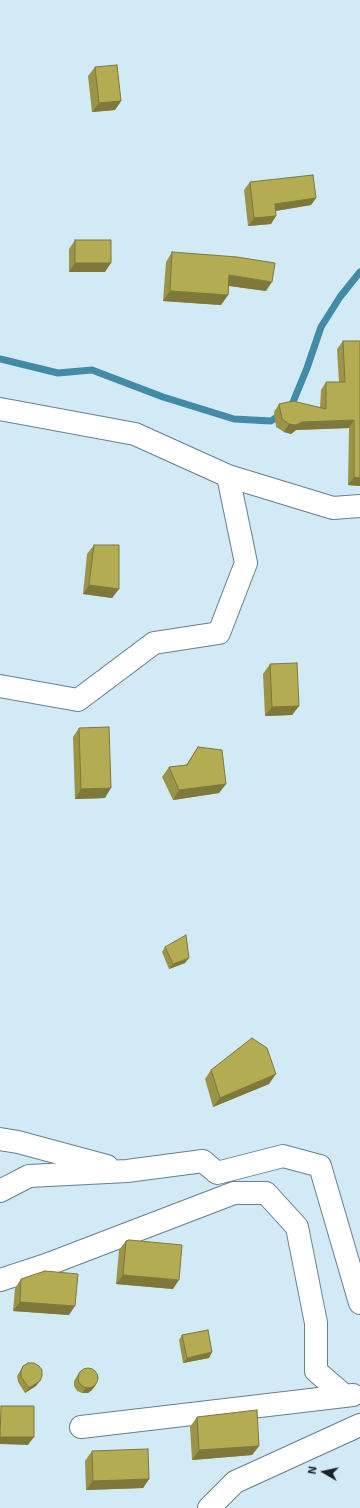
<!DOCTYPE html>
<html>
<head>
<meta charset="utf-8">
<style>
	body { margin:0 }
	#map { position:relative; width:360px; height:1508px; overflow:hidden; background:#d1eaf6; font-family:"Exo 2",sans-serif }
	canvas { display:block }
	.north { position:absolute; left:304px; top:1452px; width:40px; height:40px; -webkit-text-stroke:3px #d1eaf6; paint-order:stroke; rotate:279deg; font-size:11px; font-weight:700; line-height:16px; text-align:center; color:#172024 }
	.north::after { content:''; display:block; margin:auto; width:14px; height:18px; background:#172024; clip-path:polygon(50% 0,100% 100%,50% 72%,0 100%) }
</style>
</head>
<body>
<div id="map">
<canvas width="360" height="1508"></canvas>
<div class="north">N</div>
</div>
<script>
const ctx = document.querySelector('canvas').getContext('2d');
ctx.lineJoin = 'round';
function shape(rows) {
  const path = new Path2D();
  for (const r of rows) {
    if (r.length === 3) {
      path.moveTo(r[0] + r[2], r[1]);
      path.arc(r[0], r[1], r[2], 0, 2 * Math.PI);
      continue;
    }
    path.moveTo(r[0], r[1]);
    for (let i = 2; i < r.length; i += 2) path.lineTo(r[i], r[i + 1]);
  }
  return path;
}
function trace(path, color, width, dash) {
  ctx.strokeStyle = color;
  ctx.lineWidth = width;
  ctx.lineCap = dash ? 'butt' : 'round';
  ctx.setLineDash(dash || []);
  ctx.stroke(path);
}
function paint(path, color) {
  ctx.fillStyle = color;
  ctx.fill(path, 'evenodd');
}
trace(shape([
	[0,359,58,373,92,370,163,397,234,419,271,421,291,407,307,368,321,327,340,297,360,272]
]), '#418ba9', 7);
const street = shape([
	[0,409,135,434,228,476,333,508,360,506],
	[0,686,78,700,154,643,219,633,246,563,228,476],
	[0,1139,18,1142,107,1166],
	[0,1191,29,1176,127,1171,203,1161,217,1173,283,1156,320,1166,360,1303],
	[0,1280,46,1265,234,1193,266,1193,297,1227,316,1323,316,1371,345,1396],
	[81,1427,353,1395],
	[209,1508,235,1482,360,1425]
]);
trace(street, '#697f8a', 24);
trace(street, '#fff', 22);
paint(shape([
	[95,67,121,101,115,110,92,112,88,76],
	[250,182,316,198,311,205,276,211,271,224,248,226,244,190],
	[75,240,105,272,69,272,69,249],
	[172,252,266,291,229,286,228,295,221,305,163,301,166,262],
	[343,341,360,341,360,486,348,485,349,428,296,430,291,434,284,432,276,427,274,412,279,404,320,408,321,390,326,382,339,382,337,349],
	[94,545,119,589,112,598,83,594,87,554],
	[270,664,299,706,292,715,265,716,263,674],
	[79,728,105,798,75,799,73,737],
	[198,747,226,784,219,793,173,800,162,777,169,767,186,765],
	[165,947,185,963,169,969,162,952],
	[211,1070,269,1084,213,1107,205,1079],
	[126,1241,173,1289,116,1284,119,1250],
	[21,1279,69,1315,13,1311,15,1288],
	[182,1335,212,1352,209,1358,183,1363,179,1340],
	[23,1366,36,1386,25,1393,18,1382,17,1376],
	[80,1371,92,1390,88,1393,82,1393,77,1391,74,1386,74,1381],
	[197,1417,259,1446,252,1455,192,1460,190,1427],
	[92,1451,149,1479,143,1488,86,1490,85,1461]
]), '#9b9447');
paint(shape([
	[121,101,115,110,92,112,99,103],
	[316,198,311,205,269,212,275,204],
	[276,216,271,224,248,226,254,218],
	[75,263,111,263,105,272,69,272],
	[229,275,272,282,266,291,223,285],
	[170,291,228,295,221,305,163,301],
	[354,420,349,428,296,430,291,434,284,432,289,424,302,422],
	[354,477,360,478,360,486,348,485],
	[89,585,119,589,112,598,83,594],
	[299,706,292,715,265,716,272,707],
	[226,784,219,793,173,800,179,790],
	[111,788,105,798,75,799,81,789],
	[189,958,185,963,169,969,173,964],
	[276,1074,269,1084,213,1107,220,1098],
	[123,1275,179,1280,173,1289,116,1284],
	[20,1302,75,1306,69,1315,13,1311],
	[212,1352,209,1358,183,1363,187,1358],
	[40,1381,36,1386,25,1393,29,1388],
	[96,1385,92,1390,88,1393,82,1393,86,1388],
	[0,1437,34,1437,28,1445,0,1444],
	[259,1446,252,1455,192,1460,199,1450],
	[149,1479,143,1488,86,1490,93,1481]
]), '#7e783a');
const building = shape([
	[117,65,121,101,99,103,95,67,117,65],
	[313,175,316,198,275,204,276,216,254,218,250,182,313,175],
	[75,240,111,240,111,263,75,263,75,240],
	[172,252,237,257,275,263,272,282,229,275,228,295,170,291,172,252],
	[343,341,360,341,360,478,354,477,354,420,302,422,296,425,289,424,282,419,279,404,293,401,326,409,326,382,345,382,343,341],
	[94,545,119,545,119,589,89,585,94,545],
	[297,663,299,706,272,707,270,664,297,663],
	[109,727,111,788,81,789,79,728,109,727],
	[198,747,222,750,226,784,179,790,169,767,187,765,198,747],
	[186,935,189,958,173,964,165,947,186,935],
	[252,1038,267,1048,276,1074,220,1098,211,1070,252,1038],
	[129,1240,182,1245,179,1280,123,1275,126,1241,129,1240],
	[45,1271,78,1274,75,1306,20,1302,21,1279,45,1271],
	[208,1330,212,1352,187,1358,182,1335,208,1330],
	[28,1363,34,1363,39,1366,42,1370,42,1376,40,1381,29,1388,21,1377,21,1371,23,1366,28,1363],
	[88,1378,10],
	[1,1406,34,1406,34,1437,0,1437,1,1406],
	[257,1410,259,1446,199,1450,197,1417,257,1410],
	[148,1449,149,1479,93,1481,92,1451,148,1449]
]);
paint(building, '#b4ac53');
trace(building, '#7e783a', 1);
</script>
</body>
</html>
